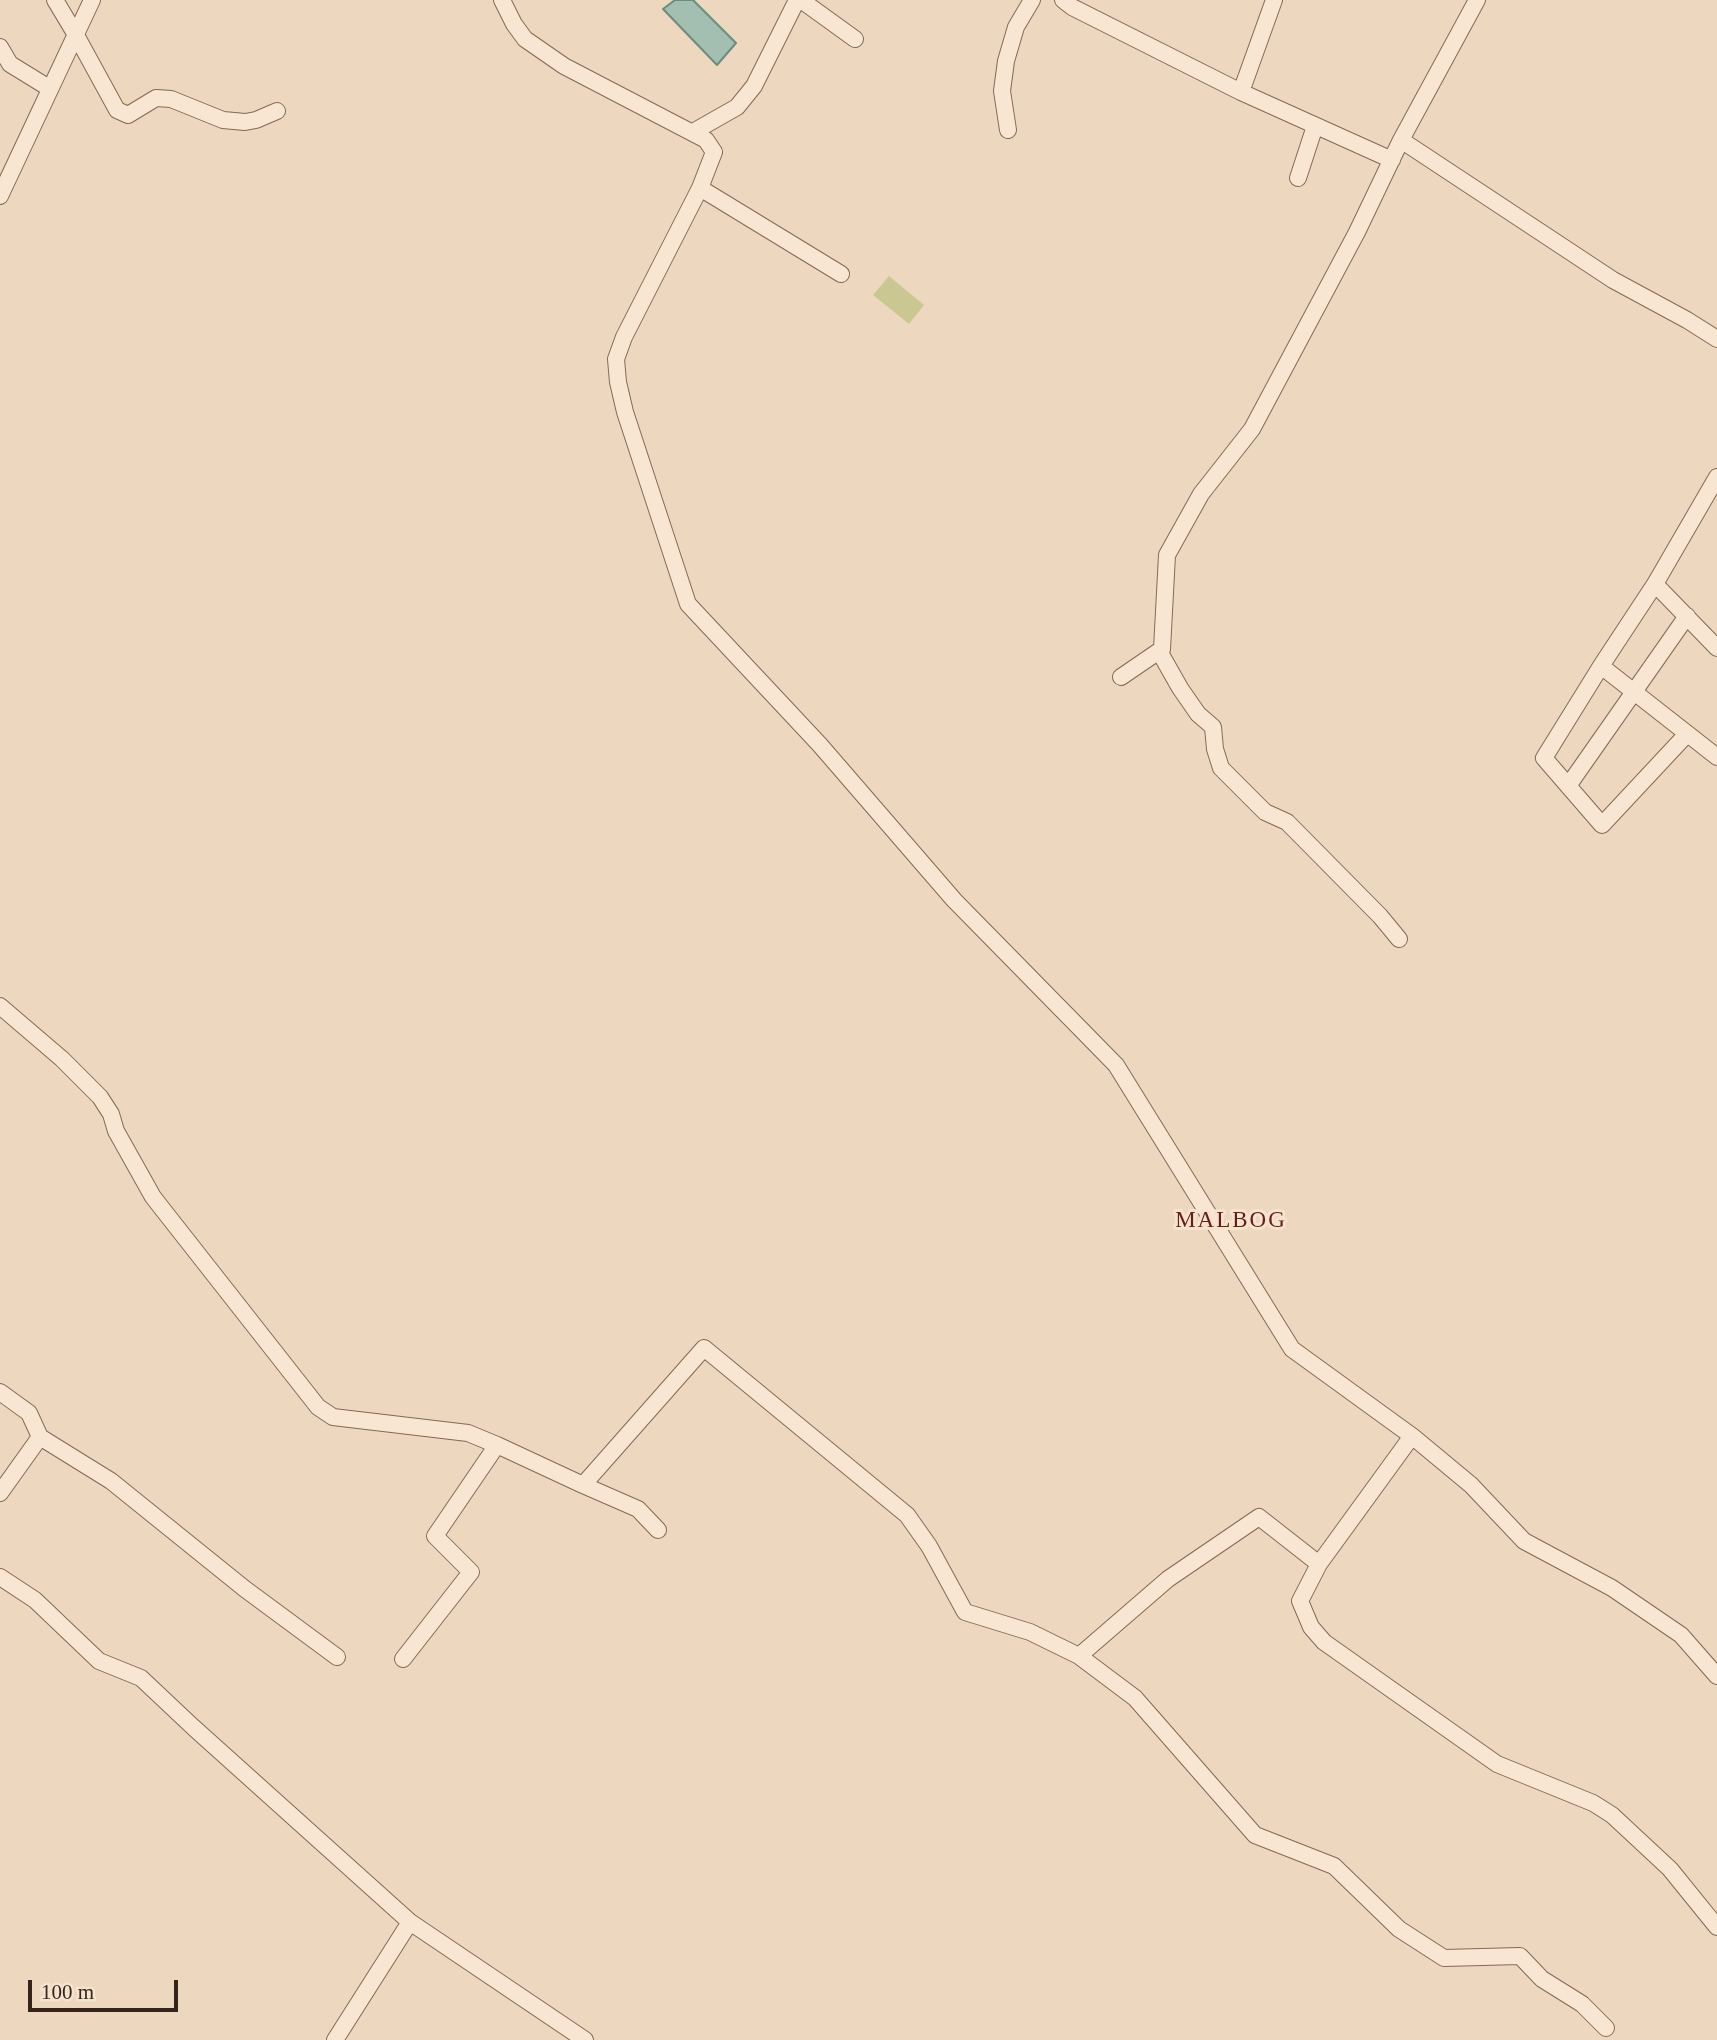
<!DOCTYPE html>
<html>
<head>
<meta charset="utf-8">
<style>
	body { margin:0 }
	#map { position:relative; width:1717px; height:2040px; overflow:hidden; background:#edd7bf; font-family:"Times New Roman",serif }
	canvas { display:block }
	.scale { position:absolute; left:28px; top:1980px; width:150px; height:32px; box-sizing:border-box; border:4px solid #35241c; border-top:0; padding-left:9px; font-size:21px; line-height:24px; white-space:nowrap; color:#35241c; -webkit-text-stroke:5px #f5e3ce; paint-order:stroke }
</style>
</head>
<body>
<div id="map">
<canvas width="1717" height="2040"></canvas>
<div class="scale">100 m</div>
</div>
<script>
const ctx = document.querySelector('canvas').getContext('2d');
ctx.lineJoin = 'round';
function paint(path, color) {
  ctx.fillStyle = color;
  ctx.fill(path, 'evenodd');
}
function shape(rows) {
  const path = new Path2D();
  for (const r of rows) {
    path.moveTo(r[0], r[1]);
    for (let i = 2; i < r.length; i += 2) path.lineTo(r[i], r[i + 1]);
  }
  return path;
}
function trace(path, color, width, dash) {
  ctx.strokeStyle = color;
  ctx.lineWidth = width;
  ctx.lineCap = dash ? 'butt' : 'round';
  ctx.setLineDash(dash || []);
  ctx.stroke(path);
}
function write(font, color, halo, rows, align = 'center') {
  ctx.font = font + ' "Times New Roman",serif';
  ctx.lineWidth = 6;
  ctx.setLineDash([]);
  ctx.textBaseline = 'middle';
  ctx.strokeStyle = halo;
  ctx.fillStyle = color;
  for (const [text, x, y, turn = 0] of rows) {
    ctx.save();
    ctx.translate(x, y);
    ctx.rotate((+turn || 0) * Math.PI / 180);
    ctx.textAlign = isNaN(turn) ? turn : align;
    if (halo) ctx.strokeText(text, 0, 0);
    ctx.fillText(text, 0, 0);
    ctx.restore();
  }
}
paint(shape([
	[889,276,924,305,909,324,873,295]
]), '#cbc793');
const water = shape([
	[675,0,693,0,736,43,717,65,663,9,675,0]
]);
paint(water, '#a2bfb1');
trace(water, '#6a8d7d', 2);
const minor = shape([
	[55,0,76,35,117,110,128,115,156,98,171,99,223,120,245,122,256,120,277,111],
	[502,0,514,24,525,39,564,66,706,140,714,152,700,188,624,337,616,359,618,382,625,412,688,604,820,745,954,900,1116,1065,1292,1349,1412,1436,1471,1485,1524,1541,1612,1588,1681,1635,1717,1676],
	[801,0,855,39],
	[1063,0,1072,7,1241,92,1392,160],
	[0,47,10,64,49,88],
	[1241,92,1274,0],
	[1008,130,1002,91,1006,61,1016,27,1032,0],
	[693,132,737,107,754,86,797,0],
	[1401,140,1613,280,1687,320,1717,339],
	[1298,178,1315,126],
	[700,188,841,274],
	[0,196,92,0],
	[1655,584,1717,648],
	[1159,651,1180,688,1198,714,1213,727,1215,749,1221,768,1265,812,1287,822,1380,916,1399,939],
	[1601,666,1717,757],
	[1121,677,1162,649,1167,555,1201,494,1252,429,1357,232,1401,140,1477,0],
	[1687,734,1602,825,1544,758,1601,666,1655,584,1717,477],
	[1568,786,1687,616],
	[0,1006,62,1059,100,1097,111,1114,116,1131,153,1197,318,1407,333,1417,468,1433,497,1445,583,1485,704,1348,907,1515,929,1546,965,1612,1030,1632,1079,1656,1168,1579,1259,1517,1319,1564],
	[0,1392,29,1413,40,1437],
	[1412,1436,1319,1564,1300,1601,1311,1627,1324,1642,1497,1764,1593,1803,1612,1815,1670,1869,1717,1927],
	[583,1485,638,1509,658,1530],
	[0,1493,40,1437,111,1481,245,1589,337,1657],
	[0,1577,35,1600,99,1661,141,1678,193,1727,410,1922,585,2040],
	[1079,1656,1135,1698,1255,1835,1334,1866,1399,1929,1444,1958,1520,1956,1542,1979,1582,2004,1606,2028],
	[403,1659,471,1572,435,1536,497,1445],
	[335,2040,410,1922]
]);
trace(minor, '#866858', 18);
trace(minor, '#f8e6d2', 16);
ctx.letterSpacing = '2px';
write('23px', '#621d1c', '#f5e3ce', [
	["MALBOG",1231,1221]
]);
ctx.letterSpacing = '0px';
</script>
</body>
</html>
